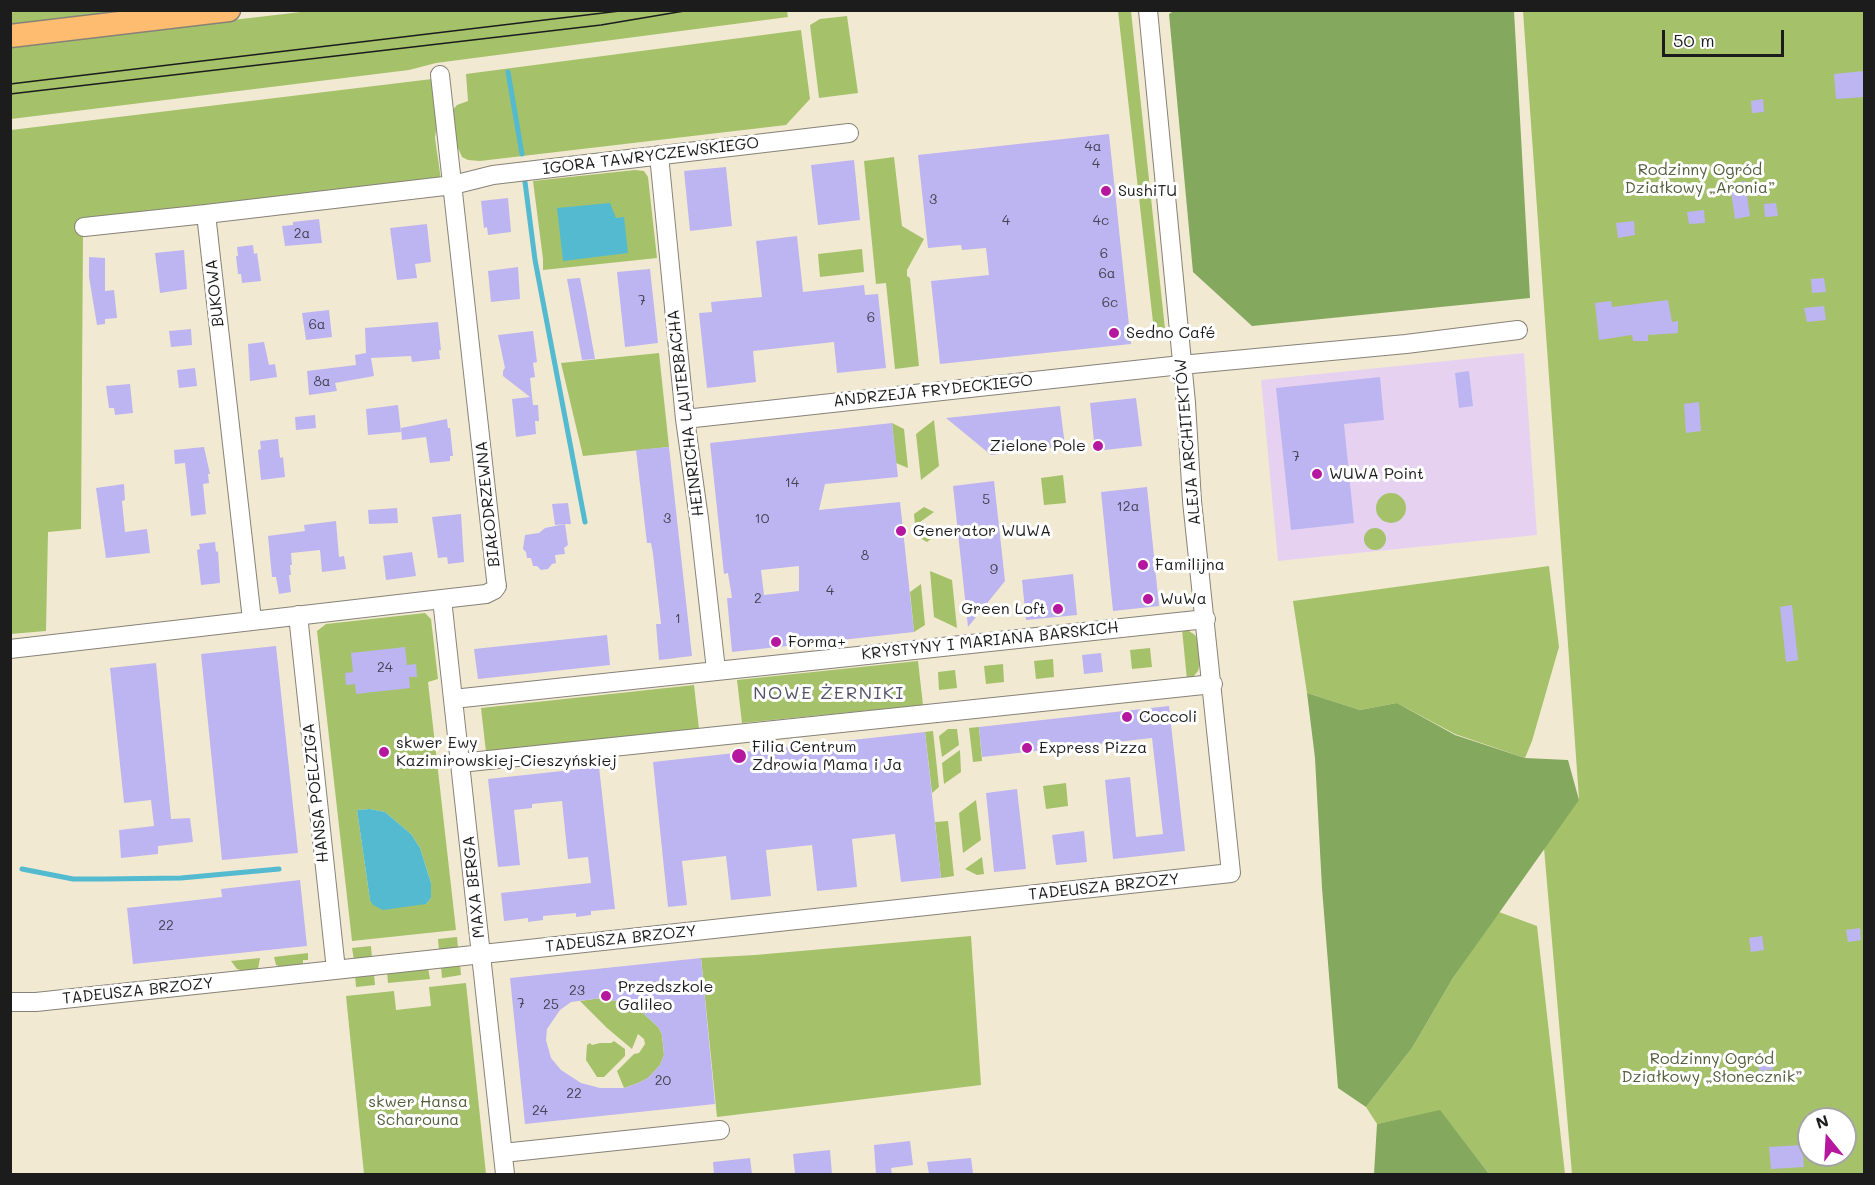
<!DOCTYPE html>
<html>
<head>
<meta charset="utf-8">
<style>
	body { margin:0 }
	#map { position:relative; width:1875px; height:1185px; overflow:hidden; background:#f2e9d2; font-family:Mali,sans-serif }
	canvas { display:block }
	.frame { position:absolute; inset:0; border:12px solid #1c1c1c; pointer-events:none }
	.north { position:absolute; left:1797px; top:1107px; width:60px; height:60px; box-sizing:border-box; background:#fff; border:2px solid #a4a4a4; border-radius:50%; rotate:342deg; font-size:16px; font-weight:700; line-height:24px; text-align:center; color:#1c1c1c }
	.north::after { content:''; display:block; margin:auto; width:21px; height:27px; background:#b5179e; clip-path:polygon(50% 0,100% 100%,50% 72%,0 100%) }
	.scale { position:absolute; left:1662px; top:30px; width:122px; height:27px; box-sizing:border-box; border:3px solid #1c1c1c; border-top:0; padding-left:8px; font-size:18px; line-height:21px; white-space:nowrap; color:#1c1c1c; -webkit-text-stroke:4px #fff; paint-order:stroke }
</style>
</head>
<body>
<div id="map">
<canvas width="1875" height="1185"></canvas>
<div class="frame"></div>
<div class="north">N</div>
<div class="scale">50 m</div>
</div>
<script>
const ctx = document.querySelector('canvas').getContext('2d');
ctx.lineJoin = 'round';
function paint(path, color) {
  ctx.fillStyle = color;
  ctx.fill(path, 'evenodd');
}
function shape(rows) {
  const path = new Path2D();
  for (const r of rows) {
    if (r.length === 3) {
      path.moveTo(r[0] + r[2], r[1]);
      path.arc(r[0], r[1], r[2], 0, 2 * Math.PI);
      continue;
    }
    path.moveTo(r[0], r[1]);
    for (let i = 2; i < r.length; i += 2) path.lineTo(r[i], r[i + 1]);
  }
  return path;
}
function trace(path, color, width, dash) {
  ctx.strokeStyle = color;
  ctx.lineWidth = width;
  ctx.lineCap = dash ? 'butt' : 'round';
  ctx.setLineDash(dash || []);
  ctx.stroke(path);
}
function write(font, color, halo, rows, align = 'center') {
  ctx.font = font + ' Mali,sans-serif';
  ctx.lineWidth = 6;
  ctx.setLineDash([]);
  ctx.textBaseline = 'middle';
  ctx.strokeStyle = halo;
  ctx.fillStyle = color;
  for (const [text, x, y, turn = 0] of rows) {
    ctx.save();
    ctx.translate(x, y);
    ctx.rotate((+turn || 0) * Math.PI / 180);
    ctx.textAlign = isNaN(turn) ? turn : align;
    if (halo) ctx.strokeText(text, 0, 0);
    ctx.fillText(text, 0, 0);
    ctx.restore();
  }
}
paint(shape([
	[1524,353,1537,535,1278,561,1261,380]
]), '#e6d2f0');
paint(shape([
	[23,10,148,11,11,26,10,13],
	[318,10,787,11,788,17,436,63,409,70,11,119,11,46],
	[1118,11,1131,11,1165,329,1154,331],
	[1523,11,1864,11,1864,1174,1572,1174,1544,848,1579,799],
	[1809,1119,1845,1119,1845,1155,1809,1155],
	[847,16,858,93,819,98,810,25,820,19],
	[801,30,810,99,786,125,480,161,468,160,462,157,458,148,454,148,451,112,457,105,468,101,466,74],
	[432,79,437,123,435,138,441,180,83,234,81,529,48,532,46,631,11,634,11,130],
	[894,157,902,226,924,239,907,270,907,276,910,278,919,366,895,369,886,283,876,284,864,161],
	[635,170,644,171,648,177,657,258,543,270,543,259,533,181],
	[862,249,864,272,820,277,818,254],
	[659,353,669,447,583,456,561,363],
	[934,420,939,466,921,480,916,434],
	[892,423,904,429,908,468,896,463],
	[1063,475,1066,503,1044,505,1041,478],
	[1391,508,15],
	[924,507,934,512,916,525,936,535,927,542,916,536,914,514],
	[1375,539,11],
	[1549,566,1559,647,1532,741,1525,758,1455,734,1397,703,1360,710,1307,693,1293,601],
	[930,571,952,580,957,628,934,617],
	[921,584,925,625,914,632,910,592],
	[425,613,431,619,438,679,428,682,456,930,352,941,317,631,326,624],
	[370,809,385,812,411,834,420,848,431,883,431,898,426,904,370,900,357,810],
	[1182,629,1186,629,1195,635,1199,643,1200,663,1198,671,1193,677,1187,680],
	[1150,648,1152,667,1132,669,1130,650],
	[1053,659,1054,677,1036,679,1034,661],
	[918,661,923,705,742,723,737,680],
	[1003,664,1004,682,986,684,984,666],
	[955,670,957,688,939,690,938,672],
	[694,685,699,729,486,752,481,708],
	[979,727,982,761,973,762,969,728],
	[948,729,957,729,959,745,942,757,939,736],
	[933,731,939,787,932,793,925,732],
	[960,750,961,772,944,784,942,763],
	[1066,783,1068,806,1046,809,1043,786],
	[976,800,981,840,963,853,959,813],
	[948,821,954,876,941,878,935,822],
	[982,857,984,874,977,875,965,869],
	[1499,912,1537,926,1565,1174,1489,1174,1440,1111,1377,1124,1366,1107,1412,1048,1453,978],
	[971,936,981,1085,717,1117,701,958,755,955],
	[457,937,458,947,439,951,438,939],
	[371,946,372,958,354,960,352,948],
	[308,953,308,960,303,960,303,965,281,967,276,965,274,957],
	[260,958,258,969,244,971,237,969,231,961],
	[460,964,461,975,442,978,441,966],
	[428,968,430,979,388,983,387,972],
	[374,974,375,985,356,987,355,975],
	[466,983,486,1174,364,1174,346,996,394,991,396,1010,431,1006,429,987],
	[601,998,625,1003,642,1012,659,1028,662,1035,664,1055,660,1065,648,1078,638,1083,624,1088,617,1071,634,1054,639,1053,645,1044,644,1039,638,1034,632,1049,607,1028,580,1001],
	[614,1041,625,1049,625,1056,604,1077,597,1077,586,1060,587,1045,590,1043,592,1045,600,1043,611,1043]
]), '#a5c26a');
paint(shape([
	[1175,10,1514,11,1530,298,1252,326,1193,272,1169,14],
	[1307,693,1360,710,1397,703,1455,735,1525,758,1568,760,1579,800,1453,978,1412,1048,1366,1107,1338,1088,1322,888,1315,758],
	[1440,1110,1489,1174,1374,1174,1377,1124]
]), '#84a85e');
paint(shape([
	[610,203,616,218,624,217,628,253,563,261,557,208],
	[370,809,385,812,411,834,420,848,431,883,431,898,426,904,383,910,373,905,370,900,357,810]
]), '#53bad0');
trace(shape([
	[508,72,522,154],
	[525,182,535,260,585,522],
	[22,869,73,879,105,879,181,878,279,869]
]), '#53bad0', 5);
paint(shape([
	[1864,71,1864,97,1836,99,1834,74],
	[1763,99,1764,112,1752,113,1751,101],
	[1109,134,1131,344,940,364,931,281,989,275,986,248,962,250,961,245,928,248,918,155],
	[854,160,860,220,818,225,811,165],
	[726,167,732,226,690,231,684,171],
	[1745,181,1750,216,1735,219,1730,184],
	[508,198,511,232,488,235,487,227,484,228,481,201],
	[1776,203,1778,216,1765,217,1764,204],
	[1704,210,1705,223,1689,224,1687,212],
	[319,219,322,243,285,246,282,226,293,225,293,222],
	[1634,221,1635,235,1618,238,1616,223],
	[427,224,431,262,415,264,417,278,397,280,390,228],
	[797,236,803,292,864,285,865,295,878,294,886,368,837,373,834,342,753,351,756,382,707,388,699,313,712,312,711,302,762,297,756,241],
	[253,245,254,254,257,253,261,281,242,283,241,274,238,274,236,256,238,256,237,247],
	[184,250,187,289,160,293,155,253],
	[89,257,105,258,105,291,114,290,117,318,105,319,105,324,97,325,89,277],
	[518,267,520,299,491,302,488,271],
	[650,269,658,343,625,347,617,272],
	[580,278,586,309,595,359,582,360,567,279],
	[1824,278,1826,292,1812,293,1811,279],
	[1668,300,1672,322,1678,321,1678,333,1648,335,1648,341,1633,341,1632,335,1599,340,1595,303,1611,301,1612,307],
	[1824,306,1826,320,1807,322,1804,308],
	[329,310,332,337,306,340,302,313],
	[438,322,441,350,439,350,440,359,412,362,411,356,371,358,374,376,335,383,337,391,309,395,307,371,356,365,355,355,366,353,365,328],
	[191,329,192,345,171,347,169,331],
	[533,331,537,362,533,363,535,377,530,378,533,405,538,405,539,421,535,421,536,434,516,437,512,399,530,397,503,376,503,371,505,368,498,335],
	[264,342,269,365,275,364,277,377,250,381,248,344],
	[195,368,197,386,179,388,177,370],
	[1469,371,1473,406,1459,408,1455,373],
	[1380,377,1384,420,1344,424,1354,523,1291,530,1276,388],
	[130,384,133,413,115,415,114,408,109,408,106,386],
	[1136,398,1142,446,1095,451,1090,403],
	[1699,402,1701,431,1686,433,1684,404],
	[398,405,401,432,368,435,366,409],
	[1060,406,1065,446,991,455,946,418],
	[315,415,316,428,296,430,295,417],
	[447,419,448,428,450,428,453,456,450,456,450,461,430,463,426,437,402,440,401,428],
	[892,423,898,477,825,484,819,510,900,502,914,632,732,652,727,598,732,598,728,573,724,574,710,443],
	[799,566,799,591,764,595,761,570],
	[278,439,280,458,283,457,285,477,261,480,258,450,261,449,260,441],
	[204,447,210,474,208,474,209,483,203,484,206,514,191,516,185,463,175,464,174,450],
	[669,447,692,656,659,660,656,624,661,624,653,554,651,543,647,543,636,450],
	[994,481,1005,581,968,627,953,486],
	[124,484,125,500,122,501,125,532,147,529,150,553,106,558,96,488],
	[1147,487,1159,606,1113,611,1101,492],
	[568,503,571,524,565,524,568,545,564,548,565,554,555,555,556,563,552,564,548,569,541,570,537,566,533,566,531,558,527,558,526,552,523,549,525,535,539,533,545,528,565,524,555,525,552,504],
	[397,508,398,523,369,524,368,510],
	[461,514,464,562,448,564,447,557,438,558,432,517],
	[336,521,339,557,344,556,346,569,322,572,320,550,291,553,292,565,290,565,291,575,289,575,291,592,279,594,276,577,272,577,268,536,305,531,304,525],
	[215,542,216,552,218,551,220,583,201,585,197,550,200,549,199,544],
	[412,552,416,576,386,580,383,556],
	[1073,574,1077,615,1026,620,1022,580],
	[1792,605,1798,660,1786,662,1780,607],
	[607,635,610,665,478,679,474,649],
	[276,646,298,853,222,860,201,654],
	[405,647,407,665,416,664,417,677,409,677,410,688,356,694,355,684,346,685,345,673,353,672,351,653],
	[1101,653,1103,672,1084,674,1082,655],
	[156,663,171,819,190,818,193,842,158,846,158,854,121,858,119,830,154,826,151,800,124,803,110,668],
	[1169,706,1185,851,1113,859,1105,780,1130,777,1136,837,1163,834,1152,738,982,757,979,727],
	[925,732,941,878,901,882,895,834,852,839,857,887,817,891,812,845,766,850,771,896,731,900,726,856,682,861,687,905,668,907,653,762],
	[599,767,615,909,591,911,591,915,576,917,576,913,543,916,543,920,528,922,528,918,504,921,501,893,591,883,588,857,568,859,562,801,532,804,532,808,514,810,520,865,498,867,488,779],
	[1017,789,1026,869,994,872,986,793],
	[1084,831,1087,862,1056,865,1052,835],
	[300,880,307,946,133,964,127,908,222,897,221,889],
	[1860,928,1861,940,1848,942,1846,930],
	[1762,936,1764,950,1751,952,1749,938],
	[701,958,715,1104,525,1124,510,978],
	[602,998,625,1003,642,1012,659,1028,662,1035,664,1055,660,1065,648,1078,638,1083,624,1088,600,1088,581,1083,561,1070,551,1058,546,1040,547,1029,560,1010,571,1002],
	[1772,1056,1773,1070,1759,1071,1758,1057],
	[910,1141,913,1165,891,1168,892,1174,876,1174,874,1145],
	[1802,1145,1804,1167,1771,1169,1769,1147],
	[830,1150,832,1174,795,1174,793,1154],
	[750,1158,752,1174,714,1174,713,1162],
	[971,1158,973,1174,929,1174,927,1162]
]), '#bdb5f1');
const minor = shape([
	[659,155,685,419,699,519,716,670],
	[84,227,206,214],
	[685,419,1181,365,1406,344,1518,330],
	[442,599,505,1174],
	[298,615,336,970],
	[252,620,206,214,453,185,493,175,849,133],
	[10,649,442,599,486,594,494,590,497,586,496,580,440,75],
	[453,699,1206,619],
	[460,763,1213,684],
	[10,1002,36,1002,307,973,1231,873,1192,501,1186,403,1148,10],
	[503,1153,720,1130]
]);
const major = shape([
	[10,36,229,10]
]);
trace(minor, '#878277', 20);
trace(major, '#878277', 25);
trace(minor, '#fff', 18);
trace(major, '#fdbc6f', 22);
trace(shape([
	[10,84,628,10],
	[10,94,601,25,690,10]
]), '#1c1c1c', 1.5);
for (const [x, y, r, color] of [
	[1106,191,6,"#b5179e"],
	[1114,333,6,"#b5179e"],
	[1098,446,6,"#b5179e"],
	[1317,474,6,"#b5179e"],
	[901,531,6,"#b5179e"],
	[1143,565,6,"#b5179e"],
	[1148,599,6,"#b5179e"],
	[1058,609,6,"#b5179e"],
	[776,642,6,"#b5179e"],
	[1127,717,6,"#b5179e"],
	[1027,748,6,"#b5179e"],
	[384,752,6,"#b5179e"],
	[739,756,8,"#b5179e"],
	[606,996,6,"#b5179e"]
]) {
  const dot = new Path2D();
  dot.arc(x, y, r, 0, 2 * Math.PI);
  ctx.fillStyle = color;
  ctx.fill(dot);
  trace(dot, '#fff', 2);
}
write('14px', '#444251', null, [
	["4a",1093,147],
	["4",1096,164],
	["3",933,200],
	["4",1006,221],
	["4c",1101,221],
	["2a",302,234],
	["6",1104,254],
	["6a",1107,274],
	["7",642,301],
	["6c",1110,303],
	["6",871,318],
	["6a",317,325],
	["8a",322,382],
	["7",1296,457],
	["14",792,483],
	["5",986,500],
	["12a",1128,507],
	["3",667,519],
	["10",762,519],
	["8",865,556],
	["9",994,570],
	["4",830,591],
	["2",758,599],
	["1",678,619],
	["24",385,668],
	["22",166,926],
	["23",577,991],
	["7",521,1004],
	["25",551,1005],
	["20",663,1081],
	["22",574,1094],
	["24",540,1111]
]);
write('16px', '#1c1c1c', '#fff', [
	["IGORA TAWRYCZEWSKIEGO",651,156,-7],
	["BUKOWA",215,293,-96],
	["ANDRZEJA FRYDECKIEGO",933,391,-6],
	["HEINRICHA LAUTERBACHA",686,413,-97],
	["ALEJA ARCHITEKTÓW",1188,442,-95],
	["BIAŁODRZEWNA",488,504,-96],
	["KRYSTYNY I MARIANA BARSKICH",990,641,-6],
	["HANSA POELZIGA",316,793,-96],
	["MAXA BERGA",474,887,-96],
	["TADEUSZA BRZOZY",1104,887,-6],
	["TADEUSZA BRZOZY",621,939,-6],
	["TADEUSZA BRZOZY",138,991,-6]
]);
write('16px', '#535e3b', '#fff', [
	["Rodzinny Ogród",1700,170],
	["Działkowy „Aronia”",1700,188],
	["Rodzinny Ogród",1712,1059],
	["Działkowy „Słonecznik”",1712,1077],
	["skwer Hansa",418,1102],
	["Scharouna",418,1120]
]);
write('16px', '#1c1c1c', '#fff', [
	["SushiTU",1118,191],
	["Sedno Café",1126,333],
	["Zielone Pole",1086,446,"right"],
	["WUWA Point",1329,474],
	["Generator WUWA",913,531],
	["Familijna",1155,565],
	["WuWa",1160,599],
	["Green Loft",1046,609,"right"],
	["Forma+",788,642],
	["Coccoli",1139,717],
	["skwer Ewy",396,743],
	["Kazimirowskiej-Cieszyńskiej",396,761],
	["Filia Centrum",752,747],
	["Zdrowia Mama i Ja",752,765],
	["Express Pizza",1039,748],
	["Przedszkole",618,987],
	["Galileo",618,1005]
], 'left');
ctx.letterSpacing = '1.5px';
write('18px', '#545267', '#fff', [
	["NOWE ŻERNIKI",829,693]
]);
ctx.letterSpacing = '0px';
</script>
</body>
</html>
